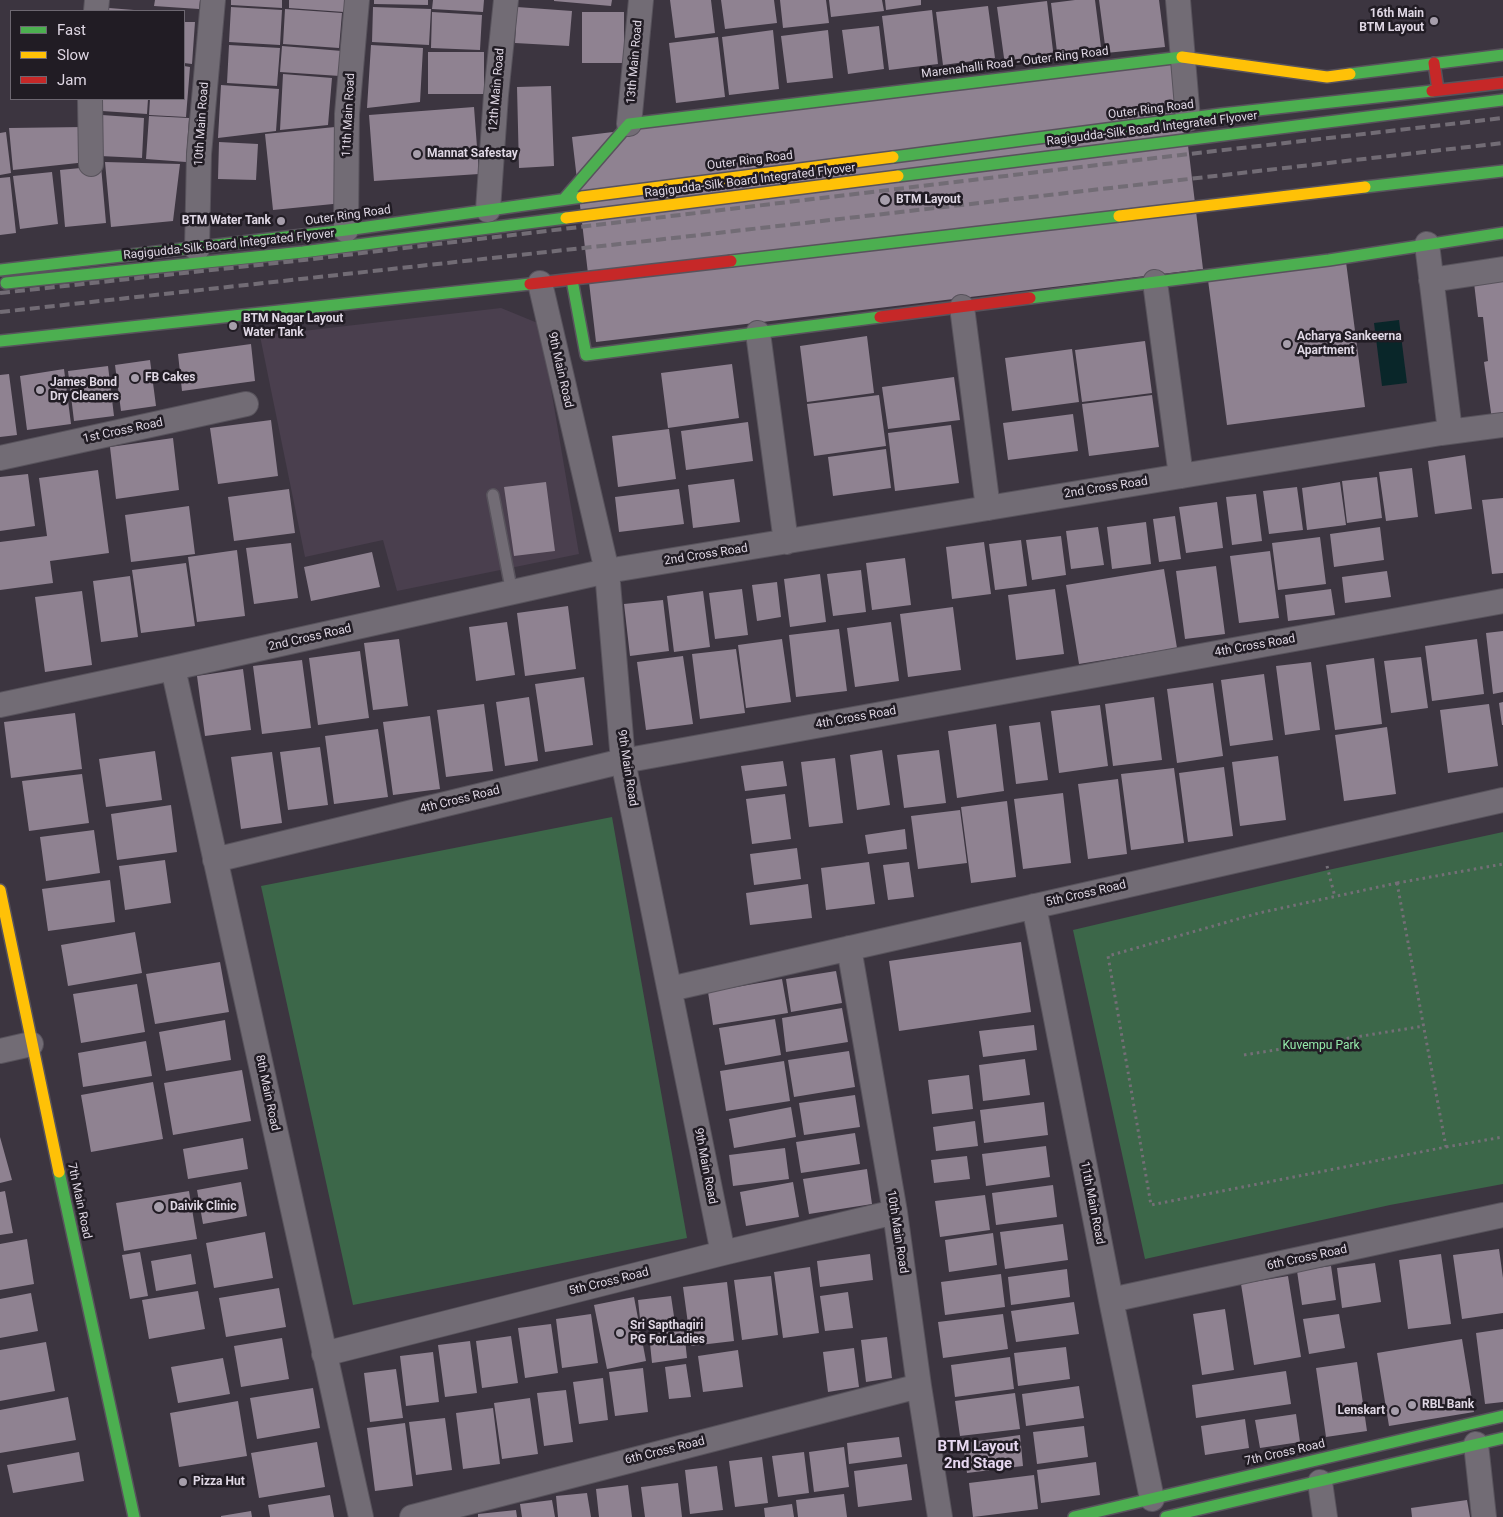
<!DOCTYPE html>
<html>
<head>
<meta charset="utf-8">
<style>
	body { margin:0 }
	#map { position:relative; width:1503px; height:1517px; overflow:hidden; background:#3c3540; font-family:Roboto,sans-serif }
	canvas { display:block }
	.legend { position:absolute; left:10px; top:10px; width:175px; height:90px; box-sizing:border-box; background:#211c24; border:1px solid #6d6771; margin:0; padding:6px 9px; list-style:none; font-size:15px; color:#dfd7e4 }
	.legend li { display:flex; align-items:center; gap:10px; height:25px }
	.legend b { width:25px; border:1px solid #6d6771 }
</style>
</head>
<body>
<div id="map">
<canvas width="1503" height="1517"></canvas>
<ul class="legend">
<li><b style="height:6px;background:#4caf50"></b>Fast</li>
<li><b style="height:6px;background:#ffc107"></b>Slow</li>
<li><b style="height:6px;background:#c62828"></b>Jam</li>
</ul>
</div>
<script>
const ctx = document.querySelector('canvas').getContext('2d');
ctx.lineJoin = 'round';
function paint(path, color) {
  ctx.fillStyle = color;
  ctx.fill(path, 'evenodd');
}
function shape(rows) {
  const path = new Path2D();
  for (const r of rows) {
    path.moveTo(r[0], r[1]);
    for (let i = 2; i < r.length; i += 2) path.lineTo(r[i], r[i + 1]);
  }
  return path;
}
function trace(path, color, width, dash) {
  ctx.strokeStyle = color;
  ctx.lineWidth = width;
  ctx.lineCap = dash ? 'butt' : 'round';
  ctx.setLineDash(dash || []);
  ctx.stroke(path);
}
function write(font, color, halo, rows, align = 'center') {
  ctx.font = font + ' Roboto,sans-serif';
  ctx.lineWidth = 5;
  ctx.setLineDash([]);
  ctx.textBaseline = 'middle';
  ctx.strokeStyle = halo;
  ctx.fillStyle = color;
  for (const [text, x, y, turn = 0] of rows) {
    ctx.save();
    ctx.translate(x, y);
    ctx.rotate((+turn || 0) * Math.PI / 180);
    ctx.textAlign = isNaN(turn) ? turn : align;
    if (halo) ctx.strokeText(text, 0, 0);
    ctx.fillText(text, 0, 0);
    ctx.restore();
  }
}
paint(shape([
	[501,308,540,324,579,554,397,591,383,540,305,557,260,336]
]), '#4a3f4e');
paint(shape([
	[612,817,687,1238,353,1305,261,886],
	[1503,832,1503,1184,1390,1205,1145,1259,1073,930,1328,870]
]), '#3c6749');
paint(shape([
	[1399,320,1407,383,1382,386,1374,323]
]), '#092629');
paint(shape([
	[155,0,200,0,199,9,154,6],
	[231,0,282,0,282,8,231,5],
	[289,0,345,0,344,12,289,8],
	[374,0,428,0,428,5,374,4],
	[433,0,484,0,483,12,432,9],
	[554,0,612,0,611,6,554,1],
	[670,0,711,0,715,33,675,38],
	[721,0,774,0,777,23,725,29],
	[780,0,826,0,829,23,783,28],
	[829,0,882,0,884,11,831,17],
	[885,0,921,0,921,5,886,10],
	[1075,0,1095,0,1101,47,1057,52,1051,3],
	[1099,0,1159,0,1165,47,1106,53],
	[1047,1,1054,59,1005,65,997,7],
	[988,6,995,58,943,65,936,12],
	[231,7,282,10,280,45,229,42],
	[373,7,431,9,429,45,372,42],
	[517,7,572,11,569,46,515,43],
	[109,8,134,10,134,11,109,11],
	[285,9,342,13,339,48,283,44],
	[932,10,938,64,889,70,882,16],
	[432,12,482,15,480,50,431,48],
	[582,12,624,12,624,63,582,63],
	[184,22,195,22,192,64,184,63],
	[879,26,884,69,848,74,842,30],
	[773,30,779,89,729,95,722,37],
	[828,30,833,78,787,83,781,36],
	[718,37,725,97,676,103,669,43],
	[229,45,280,48,277,86,227,83],
	[371,45,423,48,420,102,367,108],
	[282,46,342,51,340,76,280,72],
	[428,52,484,52,484,94,428,94],
	[1178,63,1203,269,596,342,572,137],
	[184,66,190,67,186,117,149,115,150,99,184,99],
	[283,74,332,78,328,125,280,130],
	[221,85,279,89,276,131,218,138],
	[551,86,554,166,519,168,517,87],
	[102,99,148,99,147,114,102,111],
	[474,107,479,174,374,181,369,115],
	[102,115,144,118,142,158,100,156],
	[149,116,189,118,186,162,146,159],
	[84,127,87,162,13,170,9,128],
	[335,127,343,203,273,210,265,134],
	[6,132,11,173,0,175,0,133],
	[219,142,258,144,256,180,218,179],
	[105,162,180,164,173,221,111,227],
	[101,166,106,223,65,227,60,170],
	[52,172,58,224,20,229,13,176],
	[10,177,16,233,0,235,0,178],
	[1346,262,1365,407,1227,425,1208,280],
	[1503,270,1503,418,1492,420,1484,362,1488,361,1483,317,1478,317,1473,274],
	[867,336,874,393,807,402,800,346],
	[1145,341,1152,393,1082,402,1075,350],
	[251,344,255,381,182,391,178,354],
	[1072,349,1079,402,1012,411,1005,358],
	[150,360,156,406,121,411,115,365],
	[732,364,739,418,668,428,661,373],
	[108,366,114,416,74,421,68,371],
	[64,369,71,424,27,430,20,376],
	[9,374,17,435,0,437,0,375],
	[954,377,960,420,888,429,882,387],
	[879,395,886,446,814,456,807,404],
	[1152,395,1159,447,1089,456,1082,404],
	[1073,414,1078,451,1008,460,1003,423],
	[271,420,278,476,218,484,210,428],
	[748,422,753,461,686,470,681,431],
	[951,425,959,483,895,491,888,433],
	[669,429,676,479,618,487,612,436],
	[173,438,179,490,116,499,110,447],
	[886,449,891,488,833,496,828,457],
	[1465,455,1472,509,1435,514,1428,461],
	[1412,468,1418,517,1386,521,1379,472],
	[98,470,109,553,50,561,53,583,0,590,0,542,47,536,39,478],
	[28,474,35,526,0,531,0,477],
	[1377,477,1382,518,1347,523,1342,481],
	[734,479,740,522,693,528,688,485],
	[546,482,555,551,514,556,504,487],
	[1340,482,1346,525,1307,530,1302,488],
	[1297,487,1303,530,1269,534,1263,491],
	[289,489,295,533,234,541,228,497],
	[679,489,684,524,619,532,615,497],
	[1256,494,1262,541,1232,545,1226,497],
	[1503,498,1503,573,1492,574,1482,500],
	[1217,502,1223,548,1186,553,1179,507],
	[189,506,195,554,131,562,125,515],
	[1175,516,1181,559,1159,562,1153,519],
	[1146,522,1151,564,1112,569,1107,527],
	[1098,527,1104,565,1071,569,1066,531],
	[1380,527,1384,560,1334,567,1330,534],
	[1061,536,1066,575,1032,580,1026,540],
	[1320,537,1326,584,1278,590,1272,543],
	[1021,540,1027,586,995,590,989,544],
	[984,542,991,594,952,599,946,547],
	[291,543,298,598,254,604,246,548],
	[237,550,245,616,197,622,188,557],
	[1270,551,1279,618,1239,623,1230,556],
	[372,552,380,587,311,601,304,567],
	[905,558,911,605,872,610,866,563],
	[186,563,195,626,141,633,132,570],
	[1216,566,1225,634,1185,639,1176,571],
	[1164,569,1177,648,1079,664,1066,585],
	[861,570,866,612,833,616,827,574],
	[1387,571,1391,597,1345,603,1342,577],
	[820,574,826,622,790,627,784,579],
	[130,576,138,637,101,642,93,581],
	[777,582,781,617,757,621,752,585],
	[742,589,748,635,715,639,709,593],
	[1055,589,1064,654,1016,660,1008,595],
	[1331,589,1335,615,1288,621,1285,595],
	[82,591,92,665,45,672,35,597],
	[703,591,710,647,674,652,667,596],
	[663,600,669,651,630,656,624,604],
	[568,606,576,669,525,676,517,613],
	[953,607,961,670,908,677,900,614],
	[507,622,515,675,476,681,469,627],
	[891,622,899,681,855,687,847,628],
	[839,629,847,691,796,697,789,635],
	[1503,631,1503,692,1493,694,1486,633],
	[399,639,408,706,373,710,364,643],
	[782,639,791,702,746,708,738,645],
	[1477,639,1484,694,1432,701,1425,646],
	[736,649,745,713,700,719,692,654],
	[360,651,369,718,318,725,309,658],
	[683,656,693,724,646,730,637,662],
	[1421,657,1428,708,1391,713,1384,661],
	[1374,658,1382,724,1335,730,1326,665],
	[302,660,311,728,262,734,253,666],
	[1311,662,1320,730,1285,735,1276,666],
	[243,669,251,730,205,736,197,676],
	[1264,674,1273,740,1230,746,1221,680],
	[584,677,593,745,545,752,535,684],
	[1213,683,1223,756,1177,763,1167,689],
	[529,697,538,761,505,766,496,702],
	[1154,697,1162,760,1113,766,1105,704],
	[1503,702,1503,725,1502,725,1499,703],
	[484,704,493,771,446,777,437,710],
	[1489,704,1498,766,1448,773,1440,710],
	[1100,705,1108,766,1059,773,1051,711],
	[75,713,82,769,11,778,4,722],
	[430,716,440,789,393,795,383,722],
	[1040,722,1048,780,1016,784,1009,726],
	[996,724,1004,791,957,798,948,731],
	[1387,727,1396,794,1344,801,1335,735],
	[378,729,388,797,334,804,325,736],
	[320,747,328,805,288,810,280,752],
	[882,750,890,805,857,810,850,755],
	[939,750,946,803,904,808,897,755],
	[155,751,162,800,106,807,99,759],
	[272,752,282,823,241,829,231,757],
	[1278,756,1286,820,1240,826,1232,762],
	[835,758,843,823,809,827,801,762],
	[783,761,787,786,745,791,741,766],
	[1224,767,1233,836,1188,842,1179,773],
	[1174,768,1184,843,1131,850,1121,774],
	[82,774,89,823,29,831,22,781],
	[1118,779,1127,854,1088,859,1078,784],
	[1063,793,1071,863,1023,869,1014,799],
	[785,794,791,839,752,844,746,799],
	[1007,801,1016,877,971,883,961,807],
	[171,805,177,852,117,860,111,814],
	[960,810,967,863,918,869,911,816],
	[905,829,907,849,868,854,865,835],
	[94,830,100,873,46,881,40,837],
	[797,848,801,879,754,885,750,854],
	[165,860,171,903,125,910,119,866],
	[869,862,875,904,826,910,821,868],
	[909,862,914,897,888,900,883,865],
	[110,880,115,922,48,931,42,889],
	[808,884,812,918,750,925,746,893],
	[135,932,142,973,68,986,61,945],
	[1021,942,1031,1012,899,1031,889,961],
	[220,962,229,1012,155,1024,146,974],
	[836,971,842,1003,791,1012,786,979],
	[782,979,788,1013,713,1025,708,992],
	[137,984,145,1032,81,1043,73,994],
	[842,1008,848,1042,786,1052,782,1018],
	[775,1019,781,1055,725,1065,719,1028],
	[225,1020,231,1060,166,1071,159,1032],
	[1034,1025,1037,1050,983,1057,979,1031],
	[146,1041,152,1076,83,1087,78,1053],
	[849,1051,855,1087,794,1097,788,1060],
	[1025,1059,1030,1095,983,1101,979,1065],
	[784,1061,790,1101,726,1111,720,1071],
	[242,1070,251,1121,173,1135,164,1083],
	[969,1075,973,1109,932,1114,928,1080],
	[153,1082,163,1139,91,1152,81,1095],
	[855,1095,860,1127,804,1135,799,1103],
	[1044,1102,1048,1135,984,1143,980,1110],
	[791,1107,796,1137,734,1148,729,1119],
	[975,1121,978,1146,936,1151,933,1127],
	[855,1133,860,1164,801,1173,796,1142],
	[0,1137,12,1180,0,1183],
	[243,1138,248,1169,188,1179,183,1149],
	[1046,1146,1050,1177,986,1186,982,1154],
	[785,1148,789,1179,733,1186,729,1155],
	[967,1156,970,1179,934,1183,931,1160],
	[867,1169,872,1204,809,1214,803,1179],
	[241,1182,247,1216,203,1224,197,1190],
	[793,1182,799,1217,746,1226,740,1192],
	[1053,1185,1057,1217,996,1225,992,1193],
	[5,1191,13,1233,0,1235,0,1192],
	[189,1191,197,1239,124,1251,116,1203],
	[985,1195,990,1230,940,1237,935,1201],
	[1063,1224,1068,1260,1005,1269,1000,1232],
	[265,1232,273,1278,214,1288,206,1243],
	[993,1233,997,1265,949,1272,945,1240],
	[27,1239,34,1284,0,1290,0,1244],
	[1499,1249,1503,1278,1503,1313,1462,1319,1453,1255],
	[140,1252,148,1296,130,1299,122,1255],
	[191,1254,196,1284,156,1291,151,1261],
	[870,1254,873,1280,820,1287,817,1261],
	[1441,1254,1451,1324,1408,1329,1399,1260],
	[1375,1263,1381,1302,1342,1308,1337,1268],
	[1331,1266,1336,1300,1302,1305,1297,1271],
	[810,1267,819,1333,783,1338,774,1272],
	[1067,1269,1070,1297,1011,1305,1008,1277],
	[1001,1274,1005,1307,945,1315,941,1282],
	[771,1276,778,1335,742,1340,734,1280],
	[1288,1276,1301,1357,1254,1365,1241,1284],
	[727,1282,734,1341,691,1346,683,1287],
	[279,1288,286,1327,226,1337,219,1298],
	[198,1291,205,1329,149,1339,142,1300],
	[848,1292,853,1328,825,1331,820,1296],
	[31,1293,38,1331,0,1338,0,1299],
	[671,1296,675,1323,641,1328,638,1300],
	[634,1297,646,1361,607,1369,594,1305],
	[1074,1302,1079,1334,1016,1342,1011,1311],
	[1225,1309,1234,1370,1202,1375,1193,1314],
	[591,1314,598,1363,562,1368,556,1319],
	[1003,1314,1008,1349,943,1358,938,1322],
	[1339,1314,1345,1348,1309,1354,1303,1319],
	[551,1324,558,1373,525,1378,518,1328],
	[1503,1329,1503,1402,1485,1404,1476,1333],
	[684,1330,687,1358,652,1363,649,1334],
	[511,1336,518,1383,482,1388,476,1341],
	[887,1337,892,1378,866,1382,861,1340],
	[282,1338,289,1379,241,1387,234,1346],
	[1462,1339,1474,1412,1389,1426,1377,1353],
	[470,1341,477,1393,445,1397,438,1345],
	[46,1342,55,1391,0,1401,0,1350],
	[1066,1347,1070,1379,1018,1386,1014,1353],
	[854,1348,859,1387,828,1392,823,1352],
	[738,1350,743,1387,703,1392,698,1356],
	[433,1352,439,1402,406,1406,400,1356],
	[1010,1357,1014,1389,955,1397,951,1365],
	[223,1358,230,1394,178,1403,171,1367],
	[1357,1362,1367,1431,1326,1437,1316,1368],
	[686,1364,691,1397,669,1399,665,1367],
	[643,1368,648,1412,615,1416,609,1372],
	[396,1369,403,1418,370,1422,364,1373],
	[1286,1371,1291,1404,1196,1418,1192,1385],
	[603,1378,608,1420,579,1424,573,1382],
	[1079,1386,1084,1418,1026,1426,1022,1394],
	[313,1388,320,1428,257,1439,250,1398],
	[566,1390,573,1442,544,1446,537,1393],
	[1015,1393,1020,1429,960,1436,955,1401],
	[68,1397,76,1440,0,1453,0,1410],
	[530,1398,538,1454,502,1459,494,1403],
	[238,1401,247,1456,179,1467,170,1413],
	[493,1408,500,1464,463,1469,456,1413],
	[1296,1414,1300,1442,1260,1448,1255,1420],
	[445,1418,452,1470,416,1475,409,1422],
	[1245,1419,1249,1448,1205,1455,1201,1426],
	[405,1423,413,1486,375,1491,367,1428],
	[1084,1426,1088,1457,1037,1464,1033,1432],
	[1020,1435,1023,1466,967,1473,963,1443],
	[899,1437,902,1457,849,1464,847,1443],
	[317,1442,325,1487,259,1498,251,1453],
	[844,1447,849,1487,814,1492,809,1452],
	[79,1452,84,1481,13,1493,7,1465],
	[804,1452,809,1493,778,1497,772,1456],
	[762,1457,768,1503,735,1507,729,1461],
	[1096,1462,1100,1495,1041,1503,1037,1470],
	[907,1464,912,1500,858,1507,854,1471],
	[717,1466,723,1510,690,1514,685,1470],
	[1034,1475,1038,1509,973,1517,969,1483],
	[678,1483,682,1517,645,1517,641,1487],
	[628,1485,632,1517,599,1517,596,1489],
	[587,1493,591,1517,558,1517,556,1496],
	[844,1494,847,1517,798,1517,796,1500],
	[330,1495,334,1517,270,1517,268,1505],
	[552,1500,555,1517,522,1517,520,1504],
	[1467,1500,1470,1517,1412,1517,1411,1508],
	[792,1504,794,1517,765,1517,764,1508],
	[516,1510,517,1517,478,1517,478,1514],
	[251,1511,252,1517,221,1517,221,1516]
]), '#8f8291');
const lane = shape([
	[493,495,512,593]
]);
const street = shape([
	[1178,0,1188,119],
	[96,11,97,0],
	[90,99,91,164],
	[629,124,641,0],
	[488,210,496,95,506,0],
	[346,230,347,114,357,0],
	[1427,244,1450,431],
	[197,249,199,154,213,0],
	[1431,280,1503,269],
	[1155,282,1181,476],
	[540,283,607,571,623,761,723,1253],
	[962,307,988,508],
	[758,333,786,542],
	[0,458,246,404],
	[173,668,361,1517],
	[0,705,173,668,607,571,1441,433,1503,425],
	[215,860,623,761,1503,601],
	[1034,906,1111,1300,1152,1499],
	[849,948,895,1212,919,1386,940,1517],
	[670,989,1503,800],
	[0,1051,31,1044],
	[1111,1300,1503,1215],
	[324,1354,723,1253,895,1212],
	[1476,1444,1484,1517],
	[1320,1482,1325,1517],
	[412,1517,919,1386]
]);
const fast = shape([
	[1350,74,1503,55],
	[893,157,1221,114,1432,91],
	[898,176,1503,100],
	[1365,187,1503,171],
	[564,199,629,124,1182,57],
	[731,261,1119,216],
	[0,270,346,230,582,197],
	[572,280,586,355,880,317],
	[6,283,303,252,566,218],
	[1030,298,1329,260,1503,233],
	[0,341,530,284],
	[59,1172,134,1517],
	[1074,1517,1503,1416],
	[1166,1517,1503,1438]
]);
const slow = shape([
	[1182,57,1327,77,1350,74],
	[582,197,893,157],
	[1119,216,1365,187],
	[566,218,898,176],
	[0,890,59,1172]
]);
const jam = shape([
	[1434,63,1438,90],
	[1432,91,1503,83],
	[530,284,731,261],
	[880,317,1030,298]
]);
trace(lane, '#58535c', 14);
trace(street, '#58535c', 26);
trace(fast, '#58535c', 14);
trace(slow, '#58535c', 14);
trace(jam, '#58535c', 14);
trace(shape([
	[1327,866,1335,897],
	[1397,883,1446,1147,1151,1205,1108,956,1259,913,1397,883],
	[1397,883,1503,864],
	[1244,1055,1424,1026],
	[1446,1147,1503,1137]
]), '#746f77', 3, [2.5, 4]);
trace(lane, '#726c75', 11);
trace(street, '#726c75', 24);
trace(fast, '#4caf50', 11);
trace(slow, '#ffc107', 11);
trace(jam, '#c62828', 11);
trace(shape([
	[0,293,304,260,1189,154,1503,118],
	[0,312,656,240,1503,143]
]), '#726c75', 4, [10, 5]);
for (const [x, y, r, color] of [
	[1434,21,5,"#a69eab"],
	[417,154,5,"#a69eab"],
	[885,200,6,"#a69eab"],
	[281,221,5,"#a69eab"],
	[233,326,5,"#a69eab"],
	[1287,344,5,"#a69eab"],
	[135,378,5,"#a69eab"],
	[40,390,5,"#a69eab"],
	[159,1207,6,"#a69eab"],
	[620,1333,5,"#a69eab"],
	[1412,1405,5,"#a69eab"],
	[1395,1411,5,"#a69eab"],
	[183,1482,5,"#a69eab"]
]) {
  const dot = new Path2D();
  dot.arc(x, y, r, 0, 2 * Math.PI);
  ctx.fillStyle = color;
  ctx.fill(dot);
  trace(dot, '#211c24', 2);
}
write('bold 12px', '#dfd7e4', '#211c24', [
	["16th Main",1424,14,"right"],
	["BTM Layout",1424,28,"right"],
	["Mannat Safestay",427,154],
	["BTM Layout",896,200],
	["BTM Water Tank",271,221,"right"],
	["BTM Nagar Layout",243,319],
	["Water Tank",243,333],
	["Acharya Sankeerna",1297,337],
	["Apartment",1297,351],
	["FB Cakes",145,378],
	["James Bond",50,383],
	["Dry Cleaners",50,397],
	["Daivik Clinic",170,1207],
	["Sri Sapthagiri",630,1326],
	["PG For Ladies",630,1340],
	["RBL Bank",1422,1405],
	["Lenskart",1385,1411,"right"],
	["Pizza Hut",193,1482]
], 'left');
write('12px', '#dfd7e4', '#211c24', [
	["13th Main Road",635,62,-85],
	["Marenahalli Road - Outer Ring Road",1015,63,-7],
	["12th Main Road",497,90,-85],
	["Outer Ring Road",1151,110,-7],
	["11th Main Road",349,115,-87],
	["10th Main Road",202,124,-86],
	["Ragigudda-Silk Board Integrated Flyover",1152,129,-7],
	["Outer Ring Road",750,161,-7],
	["Ragigudda-Silk Board Integrated Flyover",750,181,-7],
	["Outer Ring Road",348,216,-8],
	["Ragigudda-Silk Board Integrated Flyover",229,245,-6],
	["9th Main Road",560,370,77],
	["1st Cross Road",123,431,-12],
	["2nd Cross Road",1106,488,-9],
	["2nd Cross Road",706,555,-9],
	["2nd Cross Road",310,638,-13],
	["4th Cross Road",1255,646,-10],
	["4th Cross Road",856,718,-10],
	["9th Main Road",627,768,81],
	["4th Cross Road",460,800,-14],
	["5th Cross Road",1086,894,-13],
	["8th Main Road",267,1093,78],
	["9th Main Road",705,1166,79],
	["7th Main Road",79,1201,78],
	["11th Main Road",1092,1203,79],
	["10th Main Road",897,1232,81],
	["6th Cross Road",1307,1258,-12],
	["5th Cross Road",609,1282,-14],
	["6th Cross Road",665,1451,-14],
	["7th Cross Road",1285,1453,-13]
]);
write('12px', '#94eaaa', '#211c24', [
	["Kuvempu Park",1321,1046]
]);
write('bold 15px', '#e7d8f1', '#211c24', [
	["BTM Layout",978,1447],
	["2nd Stage",978,1464]
]);
</script>
</body>
</html>
